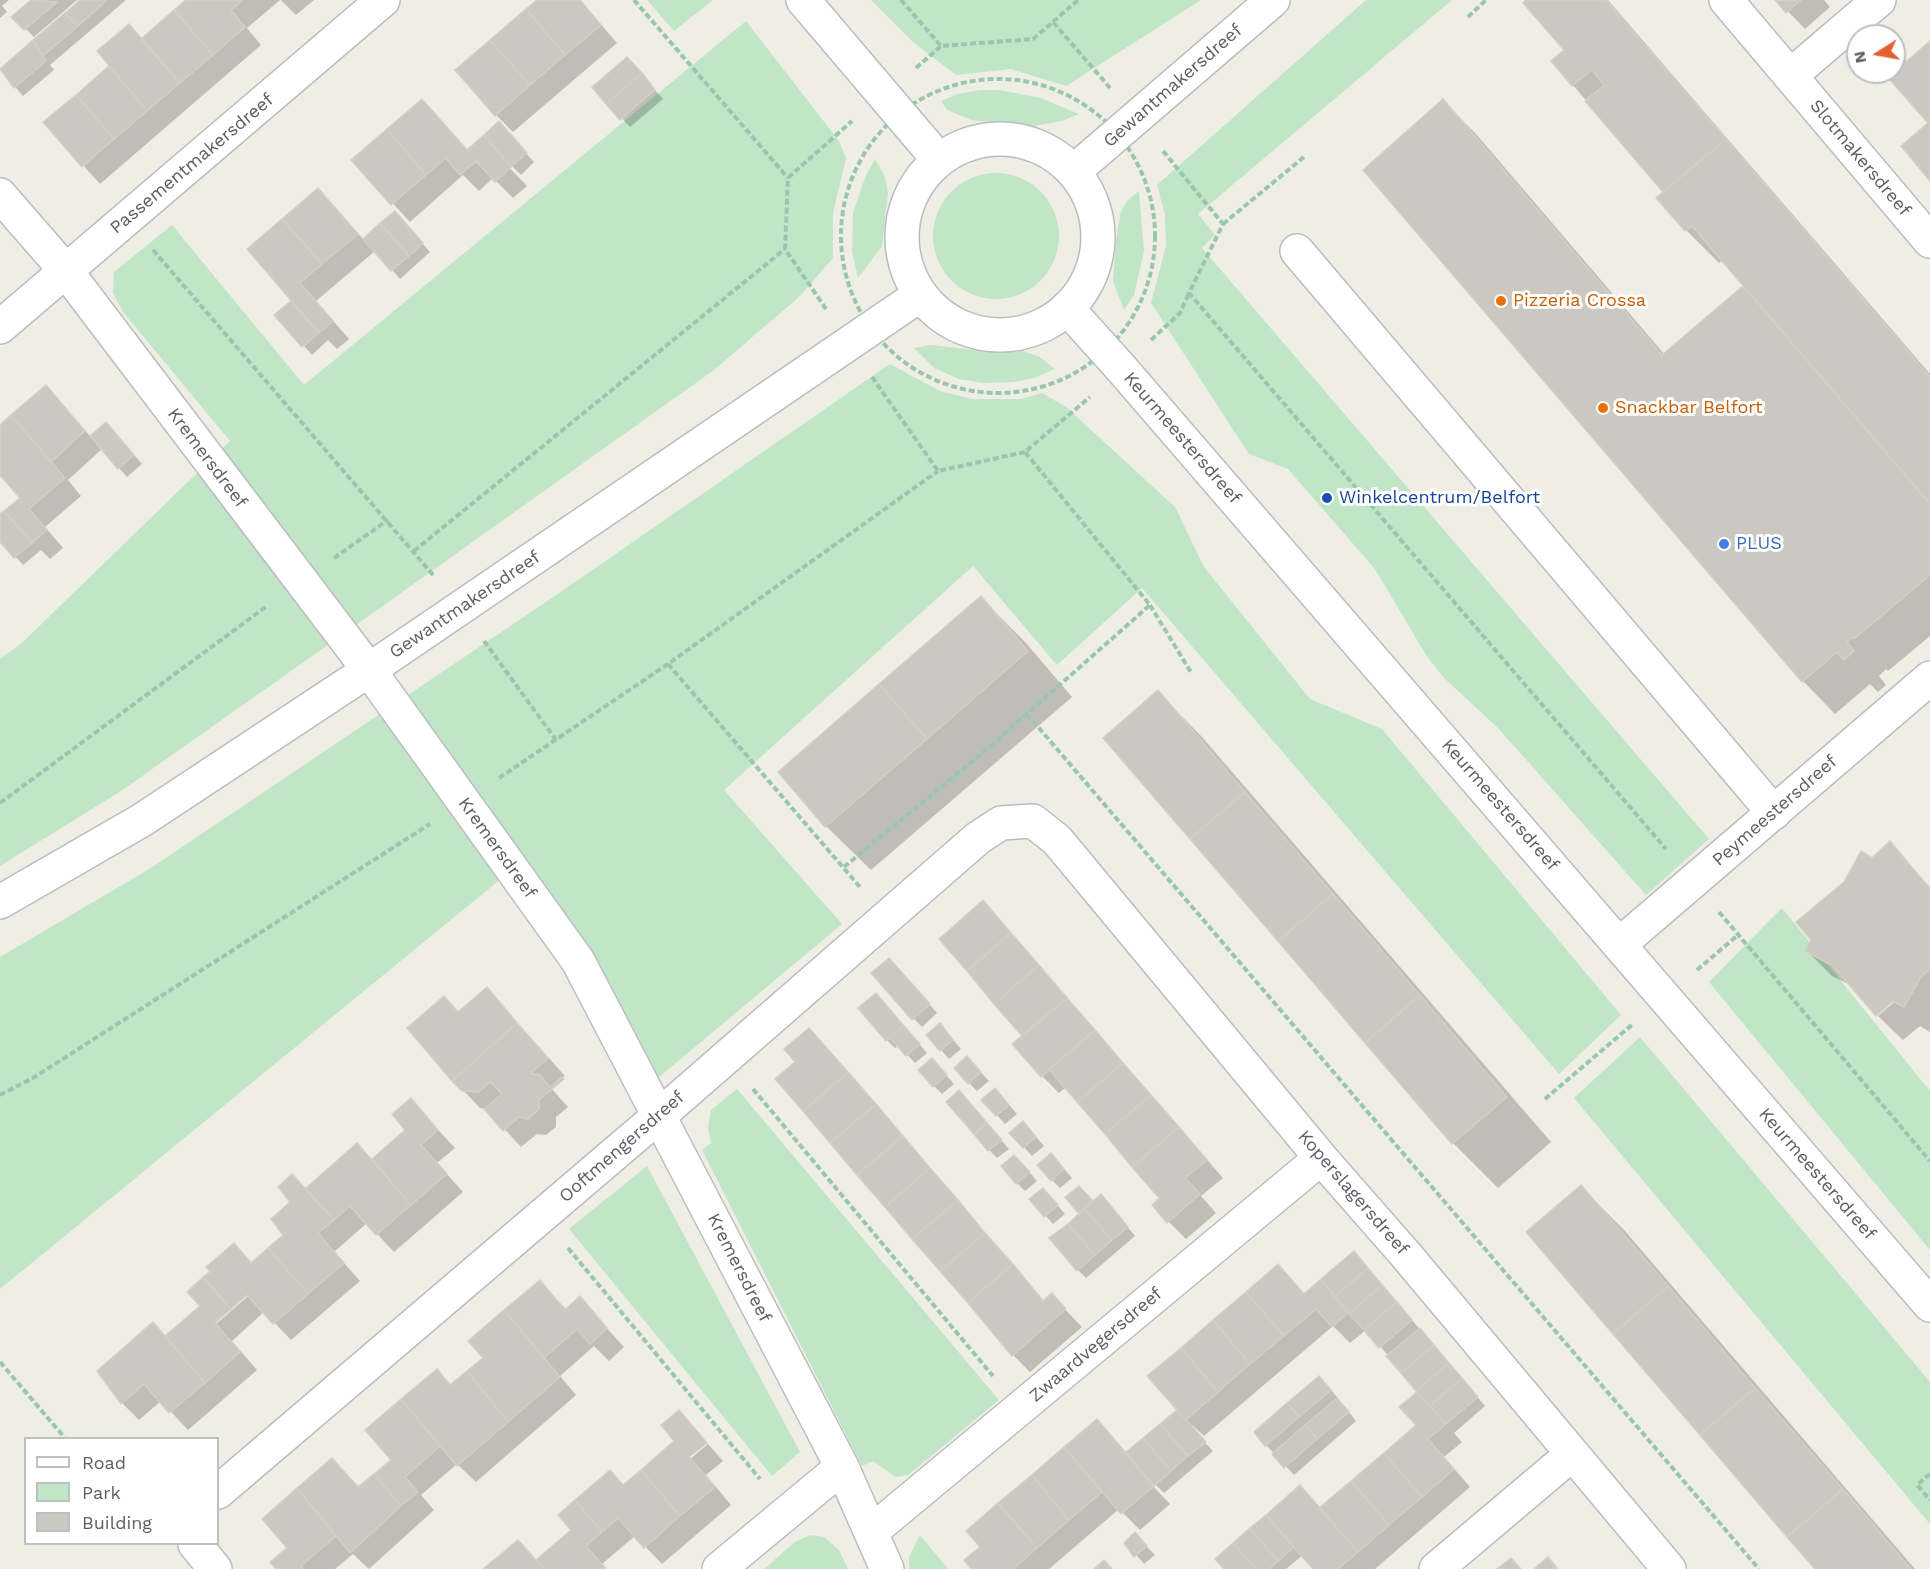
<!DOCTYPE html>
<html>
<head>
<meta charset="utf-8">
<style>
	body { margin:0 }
	#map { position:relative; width:1930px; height:1569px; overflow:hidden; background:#eeeee4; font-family:"Work Sans",sans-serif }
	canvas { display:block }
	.legend { position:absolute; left:24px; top:1437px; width:195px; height:108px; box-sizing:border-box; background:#fff; border:2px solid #bebfc1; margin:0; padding:8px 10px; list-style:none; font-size:18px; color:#5c5e64 }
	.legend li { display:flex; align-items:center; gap:12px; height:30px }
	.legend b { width:30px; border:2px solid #bebfc1 }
	.north { position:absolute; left:1846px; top:24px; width:60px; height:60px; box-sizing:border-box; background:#fff; border:2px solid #bebfc1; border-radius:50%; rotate:259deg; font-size:16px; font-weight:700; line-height:24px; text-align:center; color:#5c5e64 }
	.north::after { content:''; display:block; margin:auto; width:21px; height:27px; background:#e46034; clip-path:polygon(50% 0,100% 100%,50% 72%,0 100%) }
</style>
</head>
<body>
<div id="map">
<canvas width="1930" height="1569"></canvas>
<ul class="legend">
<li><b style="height:8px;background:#fff"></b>Road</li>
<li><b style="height:16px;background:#c1e5c7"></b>Park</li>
<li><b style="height:16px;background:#cac8c1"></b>Building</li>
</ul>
<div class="north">N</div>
</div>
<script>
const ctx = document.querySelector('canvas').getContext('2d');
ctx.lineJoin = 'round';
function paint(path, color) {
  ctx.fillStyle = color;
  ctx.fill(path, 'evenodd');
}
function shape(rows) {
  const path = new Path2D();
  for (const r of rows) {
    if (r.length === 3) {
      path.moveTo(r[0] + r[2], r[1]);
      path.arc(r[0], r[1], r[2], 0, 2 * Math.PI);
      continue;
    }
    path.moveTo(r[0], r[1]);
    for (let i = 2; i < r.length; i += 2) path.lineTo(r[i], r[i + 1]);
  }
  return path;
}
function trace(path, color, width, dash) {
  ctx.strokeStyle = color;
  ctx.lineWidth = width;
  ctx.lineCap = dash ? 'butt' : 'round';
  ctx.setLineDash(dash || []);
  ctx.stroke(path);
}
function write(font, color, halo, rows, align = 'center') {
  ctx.font = font + ' "Work Sans",sans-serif';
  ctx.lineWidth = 6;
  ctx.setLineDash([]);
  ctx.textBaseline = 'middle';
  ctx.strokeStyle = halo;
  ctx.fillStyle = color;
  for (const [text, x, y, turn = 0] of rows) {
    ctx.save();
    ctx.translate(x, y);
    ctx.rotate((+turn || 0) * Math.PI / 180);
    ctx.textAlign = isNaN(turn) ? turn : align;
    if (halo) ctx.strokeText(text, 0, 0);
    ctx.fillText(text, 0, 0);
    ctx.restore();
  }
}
paint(shape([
	[647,0,713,0,674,31],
	[871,0,1201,0,1066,86,1011,69,956,75,913,42],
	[1366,0,1452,0,1198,214,1215,235,1202,248,1709,839,1646,895,1498,728,1444,678,1426,655,1375,569,1288,469,1249,454,1151,303,1166,246,1165,215,1157,185],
	[746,21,839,141,846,158,833,213,833,258,799,297,714,370,325,647,121,791,0,866,0,659,23,642,230,441,123,312,113,293,114,272,172,225,304,385],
	[980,90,999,90,1041,98,1079,114,1062,121,1029,127,972,120,947,110,941,101,958,94],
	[875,159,885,177,888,193,882,246,858,278,852,252,853,213,866,175],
	[996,236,63],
	[1139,191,1144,251,1134,295,1124,310,1113,281,1116,241,1121,211,1128,200],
	[931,345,993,352,1019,350,1038,356,1055,369,1034,378,1013,382,984,383,959,379,934,368,914,348],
	[890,364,940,391,972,399,1020,399,1042,393,1066,407,1175,507,1204,567,1310,699,1382,729,1621,1015,1559,1074,1142,588,1057,665,973,566,724,790,842,924,658,1078,598,962,524,860,0,1289,0,957,151,868,552,598],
	[1782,908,1930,1091,1930,1250,1709,982],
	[1640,1037,1930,1382,1930,1524,1574,1098],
	[737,1089,999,1400,908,1475,896,1477,873,1461,862,1466,702,1150,711,1143,708,1127,711,1110],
	[647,1166,800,1452,772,1476,569,1229],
	[810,1535,824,1537,839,1550,848,1569,764,1569,795,1542],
	[920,1535,948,1569,909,1569,909,1557]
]), '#c1e5c7');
paint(shape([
	[0,0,9,0,2,6,7,12,0,18],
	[33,0,77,0,34,37,14,17],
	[83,0,126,0,50,65,54,70,23,96,1,70],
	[188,0,280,0,247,28,261,45,100,184,45,123],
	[281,0,314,0,296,15],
	[539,0,580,0,617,43,513,132,496,115],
	[1529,0,1608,0,1930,374,1930,636,1888,671,1886,669,1879,676,1886,685,1878,692,1870,684,1835,714,1803,681,1443,101,1476,134,1665,355,1745,286,1723,260,1719,263,1686,230,1658,198,1665,192,1553,62,1567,50],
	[1777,0,1824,0,1830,7,1805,29],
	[635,68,663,99,630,127,594,88],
	[422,101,468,150,507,132,534,162,521,175,512,166,508,166,527,186,513,198,493,178,479,191,463,175,410,222,353,160],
	[318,190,364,240,395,213,430,252,400,279,375,251,316,301,349,339,337,349,328,340,312,355,277,315,300,308,249,249],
	[46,387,91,437,114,432,142,464,127,477,102,449,68,480,81,496,45,527,63,548,50,559,41,550,23,565,0,540,0,516,22,498,0,473,0,427],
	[981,598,1026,643,1072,697,871,870,826,826],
	[1158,692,1202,737,1551,1142,1498,1188,1453,1143,1105,738],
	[1889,843,1930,887,1930,1032,1920,1026,1903,1040,1878,1016,1900,997,1854,987,1832,976,1806,950,1872,859],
	[983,902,1223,1178,1201,1196,1216,1213,1186,1239,1169,1222,1162,1198,1066,1087,1059,1093,1042,1076,1024,1036],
	[897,968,937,1013,922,1027,914,1019],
	[487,989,565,1076,551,1088,568,1107,556,1117,556,1127,546,1135,537,1134,521,1147,486,1109,480,1108,463,1090,459,1013],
	[884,1003,927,1053,915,1063,899,1046,895,1048,887,1040],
	[809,1030,1045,1302,1052,1296,1082,1327,1030,1372,1013,1355,797,1062],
	[948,1034,961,1049,949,1059,928,1035],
	[975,1066,989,1081,977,1091,969,1083],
	[940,1068,954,1084,942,1094,934,1086],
	[1003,1098,1017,1114,1005,1124,983,1100],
	[410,1100,455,1148,437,1163,463,1192,394,1252,367,1223,334,1252,360,1281,291,1340,264,1312,232,1341,257,1370,188,1430,161,1401,139,1420,122,1403,166,1338,202,1306,212,1272,234,1245,252,1264,286,1235,306,1190,357,1145,373,1161,408,1130],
	[252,1289,254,1291,216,1324,214,1322],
	[967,1101,1009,1149,997,1158,989,1150],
	[1031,1131,1044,1146,1032,1156,1011,1133],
	[1059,1163,1072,1178,1060,1188,1052,1180],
	[1023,1165,1037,1181,1025,1191,1017,1183],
	[1581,1187,1625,1231,1915,1569,1817,1569],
	[1087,1196,1093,1203,1109,1205,1135,1236,1086,1278,1078,1270,1081,1214],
	[1051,1198,1065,1214,1053,1224,1045,1215],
	[1362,1261,1485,1406,1454,1433,1462,1442,1444,1457,1470,1487,1375,1569,1315,1569,1303,1555,1286,1569,1226,1569,1300,1487,1321,1508,1418,1425,1431,1405,1366,1330,1350,1343,1333,1326,1204,1436,1192,1425,1190,1427,1213,1451,1164,1493,1155,1484,1151,1484,1170,1504,1140,1530,1119,1509,1049,1569,973,1569,982,1547,968,1531,1097,1421,1127,1453,1185,1420,1278,1266,1305,1295],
	[540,1282,567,1310,580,1299,624,1347,609,1361,594,1346,560,1376,576,1395,476,1482,457,1464,421,1495,434,1510,369,1569,353,1554,335,1569,278,1569,290,1549,264,1519,332,1460,360,1488,393,1460,367,1430,437,1371,452,1386,485,1358],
	[1328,1386,1356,1421,1294,1475,1266,1445],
	[679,1412,706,1442,689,1456,689,1460,708,1444,723,1461,706,1475,731,1505,662,1564,635,1536,602,1564,606,1569,486,1569,518,1542,537,1561,676,1441],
	[1126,1543,1143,1543,1155,1555,1144,1564]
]), '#0003');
const building = shape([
	[31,0,57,2,24,30,11,17,31,0],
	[80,0,107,0,78,26,65,13,80,0],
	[186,0,243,0,231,10,245,27,213,55,174,10,186,0],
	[537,0,580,0,601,25,565,55,526,9,537,0],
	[1526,0,1606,0,1726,139,1663,192,1585,101,1604,85,1592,70,1572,86,1551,61,1564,50,1523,3,1526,0],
	[1775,0,1801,0,1786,13,1775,0],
	[526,9,565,55,530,85,490,40,526,9],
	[174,10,213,55,180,83,141,39,174,10],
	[65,13,78,26,43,56,33,40,65,13],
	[129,24,180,83,147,111,97,51,129,24],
	[33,40,46,61,14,88,0,69,33,40],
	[490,40,530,85,495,116,455,70,490,40],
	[1930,41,1930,181,1901,146,1928,123,1883,72,1894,72,1894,63,1902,56,1907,61,1930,41],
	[627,57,642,73,606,104,592,87,627,57],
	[109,66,147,111,114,139,76,95,109,66],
	[642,73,655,90,620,120,606,104,642,73],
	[76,95,114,139,82,167,43,122,76,95],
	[422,99,467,150,484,135,511,167,495,182,476,161,460,175,446,158,426,175,387,129,422,99],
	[1443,99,1662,355,1743,286,1930,504,1930,575,1854,639,1852,637,1847,642,1854,651,1844,660,1837,652,1802,682,1363,170,1443,99],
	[499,121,527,153,511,167,484,135,499,121],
	[387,129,426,175,391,205,351,160,387,129],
	[1726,139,1930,377,1930,504,1692,226,1685,231,1656,198,1726,139],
	[318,188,358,234,322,264,282,219,318,188],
	[395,211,423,243,409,256,380,223,395,211],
	[282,219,322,264,300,283,333,321,319,333,247,249,282,219],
	[380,223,409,256,391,271,363,239,380,223],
	[291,301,319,333,302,347,274,315,291,301],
	[46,385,85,431,51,462,11,415,46,385],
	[11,415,65,478,29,509,47,530,32,543,4,511,20,498,0,475,0,425,11,415],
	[106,422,134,455,118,469,90,436,106,422],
	[4,511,32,543,14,558,0,542,0,514,4,511],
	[981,596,1028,651,927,739,879,684,981,596],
	[879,684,927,739,825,827,778,772,879,684],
	[1158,690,1245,792,1190,839,1103,738,1158,690],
	[1245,792,1333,894,1278,941,1190,839,1245,792],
	[1890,841,1930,889,1930,969,1921,977,1904,1007,1893,1001,1876,1016,1833,966,1805,951,1811,940,1796,922,1844,882,1861,851,1872,858,1890,841],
	[1333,894,1420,995,1365,1043,1278,941,1333,894],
	[983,900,1011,933,967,971,939,939,983,900],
	[1011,933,1039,965,994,1004,967,971,1011,933],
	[889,958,930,1004,912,1020,871,973,889,958],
	[1039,965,1067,998,1022,1036,994,1004,1039,965],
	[487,987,517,1023,452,1081,407,1028,444,996,458,1012,487,987],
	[876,993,904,1026,886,1041,858,1008,876,993],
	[1420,995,1507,1097,1452,1144,1365,1043,1420,995],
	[1067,998,1095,1030,1041,1077,1012,1044,1067,998],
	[517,1023,548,1058,531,1073,540,1075,550,1087,562,1077,564,1079,539,1100,539,1109,528,1119,519,1117,503,1131,484,1109,502,1094,490,1082,479,1092,462,1091,452,1081,517,1023],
	[940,1023,953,1040,940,1051,926,1035,940,1023],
	[904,1026,920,1044,906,1056,890,1038,904,1026],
	[809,1028,848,1072,803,1111,775,1079,795,1062,784,1049,809,1028],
	[1095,1030,1123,1063,1077,1102,1049,1069,1095,1030],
	[967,1056,981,1072,968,1084,954,1068,967,1056],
	[932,1058,947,1075,933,1087,918,1070,932,1058],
	[1123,1063,1151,1095,1105,1134,1077,1102,1123,1063],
	[848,1072,876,1104,830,1143,803,1111,848,1072],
	[995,1088,1009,1105,996,1116,981,1100,995,1088],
	[959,1090,987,1123,974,1134,946,1102,959,1090],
	[1151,1095,1179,1127,1132,1167,1105,1134,1151,1095],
	[411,1098,438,1130,421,1145,447,1174,411,1205,372,1159,405,1130,392,1114,411,1098],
	[876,1104,903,1136,857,1175,830,1143,876,1104],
	[1023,1121,1036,1137,1023,1148,1009,1133,1023,1121],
	[987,1123,1002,1140,988,1151,974,1134,987,1123],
	[1179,1127,1207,1160,1185,1178,1200,1194,1167,1223,1152,1205,1159,1198,1132,1167,1179,1127],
	[903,1136,930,1168,885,1207,857,1175,903,1136],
	[357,1143,411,1205,376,1235,350,1206,334,1220,305,1189,357,1143],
	[1051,1153,1064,1169,1051,1181,1037,1165,1051,1153],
	[1014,1155,1030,1172,1016,1184,1001,1166,1014,1155],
	[930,1168,958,1200,912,1239,885,1207,930,1168],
	[292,1174,334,1220,318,1233,344,1263,308,1294,268,1248,283,1235,271,1219,290,1202,278,1187,292,1174],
	[1581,1185,1668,1286,1613,1334,1526,1232,1581,1185],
	[1079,1186,1093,1201,1079,1214,1065,1197,1079,1186],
	[1043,1188,1058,1205,1044,1217,1029,1199,1043,1188],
	[1101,1194,1128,1227,1112,1240,1084,1209,1101,1194],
	[958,1200,985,1233,940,1271,912,1239,958,1200],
	[1084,1209,1112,1240,1095,1255,1068,1224,1084,1209],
	[1068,1224,1095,1255,1077,1271,1049,1238,1068,1224],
	[985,1233,1013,1264,968,1303,940,1271,985,1233],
	[234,1243,251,1263,268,1248,308,1294,273,1324,247,1295,231,1309,203,1277,210,1272,206,1267,234,1243],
	[1354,1251,1368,1268,1335,1297,1321,1279,1354,1251],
	[1013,1264,1043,1301,1052,1293,1066,1309,1012,1356,968,1303,1013,1264],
	[1278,1264,1304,1294,1321,1279,1348,1313,1332,1327,1316,1309,1284,1336,1246,1292,1278,1264],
	[1368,1268,1382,1285,1349,1314,1335,1297,1368,1268],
	[203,1277,231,1309,215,1323,240,1352,205,1383,165,1336,200,1306,187,1292,203,1277],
	[540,1280,565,1310,580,1296,607,1328,590,1344,577,1329,544,1358,504,1310,540,1280],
	[1382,1285,1397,1302,1364,1330,1349,1314,1382,1285],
	[1668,1286,1755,1388,1700,1435,1613,1334,1668,1286],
	[1246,1292,1284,1336,1250,1364,1213,1320,1246,1292],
	[1397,1302,1412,1320,1379,1348,1364,1330,1397,1302],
	[504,1310,560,1377,508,1422,467,1371,483,1358,468,1341,504,1310],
	[1213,1320,1250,1364,1218,1392,1181,1348,1213,1320],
	[153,1322,205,1383,169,1413,144,1384,121,1404,97,1371,153,1322],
	[1420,1328,1434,1345,1401,1373,1386,1356,1420,1328],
	[1434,1345,1449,1363,1416,1391,1401,1373,1434,1345],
	[1181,1348,1218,1392,1186,1420,1147,1376,1181,1348],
	[1449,1363,1462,1378,1430,1406,1416,1391,1449,1363],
	[437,1369,450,1385,467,1371,508,1422,457,1466,401,1399,437,1369],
	[1319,1376,1331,1390,1299,1417,1287,1403,1319,1376],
	[1462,1378,1478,1397,1446,1424,1430,1406,1462,1378],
	[1755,1388,1843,1489,1787,1537,1700,1435,1755,1388],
	[1417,1392,1446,1424,1428,1439,1454,1469,1422,1497,1384,1453,1416,1425,1399,1407,1417,1392],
	[1337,1398,1349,1412,1317,1439,1305,1425,1337,1398],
	[401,1399,440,1446,405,1477,418,1492,401,1506,374,1474,391,1460,365,1430,401,1399],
	[1287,1403,1299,1417,1265,1446,1254,1432,1287,1403],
	[679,1410,707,1443,689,1457,715,1487,680,1516,641,1470,674,1441,661,1425,679,1410],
	[1177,1410,1206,1442,1188,1456,1160,1424,1177,1410],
	[1097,1419,1154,1486,1121,1514,1064,1447,1097,1419],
	[1160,1424,1188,1456,1171,1471,1143,1438,1160,1424],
	[1305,1425,1317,1439,1284,1468,1272,1454,1305,1425],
	[1143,1438,1171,1471,1154,1486,1125,1453,1143,1438],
	[1064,1447,1102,1492,1069,1520,1032,1475,1064,1447],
	[1384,1453,1422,1497,1389,1525,1351,1481,1384,1453],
	[332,1458,358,1487,374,1474,401,1506,350,1553,297,1488,332,1458],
	[610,1470,623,1485,641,1470,680,1516,644,1548,618,1518,602,1532,575,1500,610,1470],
	[1032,1475,1069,1520,1037,1548,998,1503,1032,1475],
	[1351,1481,1389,1525,1358,1552,1319,1508,1351,1481],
	[1300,1485,1358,1552,1338,1569,1313,1569,1266,1515,1300,1485],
	[297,1488,336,1536,301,1566,304,1569,276,1569,270,1562,287,1548,262,1519,297,1488],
	[1843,1489,1911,1569,1815,1569,1787,1537,1843,1489],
	[575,1500,602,1532,586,1546,606,1569,544,1569,536,1560,571,1530,558,1515,575,1500],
	[998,1503,1037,1548,1013,1569,971,1569,964,1560,980,1547,966,1531,998,1503],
	[1266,1515,1294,1547,1278,1561,1250,1528,1266,1515],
	[1250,1528,1278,1561,1269,1569,1256,1569,1233,1543,1250,1528],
	[1135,1532,1147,1546,1134,1557,1124,1543,1135,1532],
	[518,1540,544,1569,483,1569,518,1540],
	[1233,1543,1256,1569,1224,1569,1215,1559,1233,1543],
	[1548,1557,1558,1569,1534,1569,1548,1557],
	[1511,1558,1521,1569,1497,1569,1511,1558],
	[1104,1560,1112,1569,1094,1569,1104,1560]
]);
paint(building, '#cac8c1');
trace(building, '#d3d0c2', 1.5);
const minor = shape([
	[803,0,939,160],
	[1726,0,1930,241],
	[1790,76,1879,0],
	[1000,237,98],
	[1073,172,1273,0],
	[0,195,66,271,369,670,578,961,842,1467,887,1569],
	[1297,251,1774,813],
	[1067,308,1121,368,1930,1305],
	[0,327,383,0],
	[0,902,142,820,369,670,920,295],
	[1620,944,1930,678],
	[218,1492,660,1115,978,838,1001,823,1033,821,1057,840,1321,1158,1406,1255,1669,1569],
	[871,1532,1321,1158],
	[195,1544,215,1569],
	[719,1569,842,1467],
	[1436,1569,1571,1455]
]);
trace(minor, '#bbbcc2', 36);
trace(shape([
	[634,0,788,178],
	[901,0,941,46,1033,39,1053,22,1110,88],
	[1468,17,1486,0],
	[1053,22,1078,0],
	[916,68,941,46],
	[998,236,157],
	[1163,151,1223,224,1189,293,1666,849],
	[1223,224,1304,157],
	[153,250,434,576],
	[826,309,785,249,788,178,852,121],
	[1151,340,1180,313,1189,293],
	[872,377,938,471,1025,452],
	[414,551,785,249],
	[334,558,388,520],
	[1150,605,1192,674],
	[484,641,556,740],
	[668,664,860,887],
	[1027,714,1759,1569],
	[499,778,668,664,938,471],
	[0,803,267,606],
	[844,867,986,750,1150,605,1025,452,1090,397],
	[1719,912,1930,1161],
	[1697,970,1738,935],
	[753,1089,993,1376],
	[0,1095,33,1078,430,824],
	[1545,1099,1634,1023],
	[568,1248,760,1479],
	[0,1362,65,1438],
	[1930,1474,1917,1485,1930,1500]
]), '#9ac5ae', 4, [6, 3]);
trace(minor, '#fff', 33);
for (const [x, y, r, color] of [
	[1501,301,6,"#e8710a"],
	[1603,408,6,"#e8710a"],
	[1327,498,6,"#1a4fb4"],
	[1724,544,6,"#3f7fe0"]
]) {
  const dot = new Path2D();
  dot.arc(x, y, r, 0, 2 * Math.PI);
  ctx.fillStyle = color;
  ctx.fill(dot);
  trace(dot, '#fff', 2);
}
write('18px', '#5c5e64', '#fff', [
	["Gewantmakersdreef",1173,86,-41],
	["Slotmakersdreef",1860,158,50],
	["Passementmakersdreef",192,164,-40],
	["Keurmeestersdreef",1182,438,49],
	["Kremersdreef",207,458,53],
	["Gewantmakersdreef",465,605,-34],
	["Keurmeestersdreef",1500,805,49],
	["Peymeestersdreef",1775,811,-41],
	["Kremersdreef",497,848,54],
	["Ooftmengersdreef",622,1147,-41],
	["Keurmeestersdreef",1817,1174,49],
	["Koperslagersdreef",1353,1193,49],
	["Kremersdreef",739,1268,63],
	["Zwaardvegersdreef",1096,1345,-40]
]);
write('18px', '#c56008', '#fff', [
	["Pizzeria Crossa",1513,301],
	["Snackbar Belfort",1615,408]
], 'left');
write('18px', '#164399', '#fff', [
	["Winkelcentrum/Belfort",1339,498]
], 'left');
write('18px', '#366cbe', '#fff', [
	["PLUS",1736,544]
], 'left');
</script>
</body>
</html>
